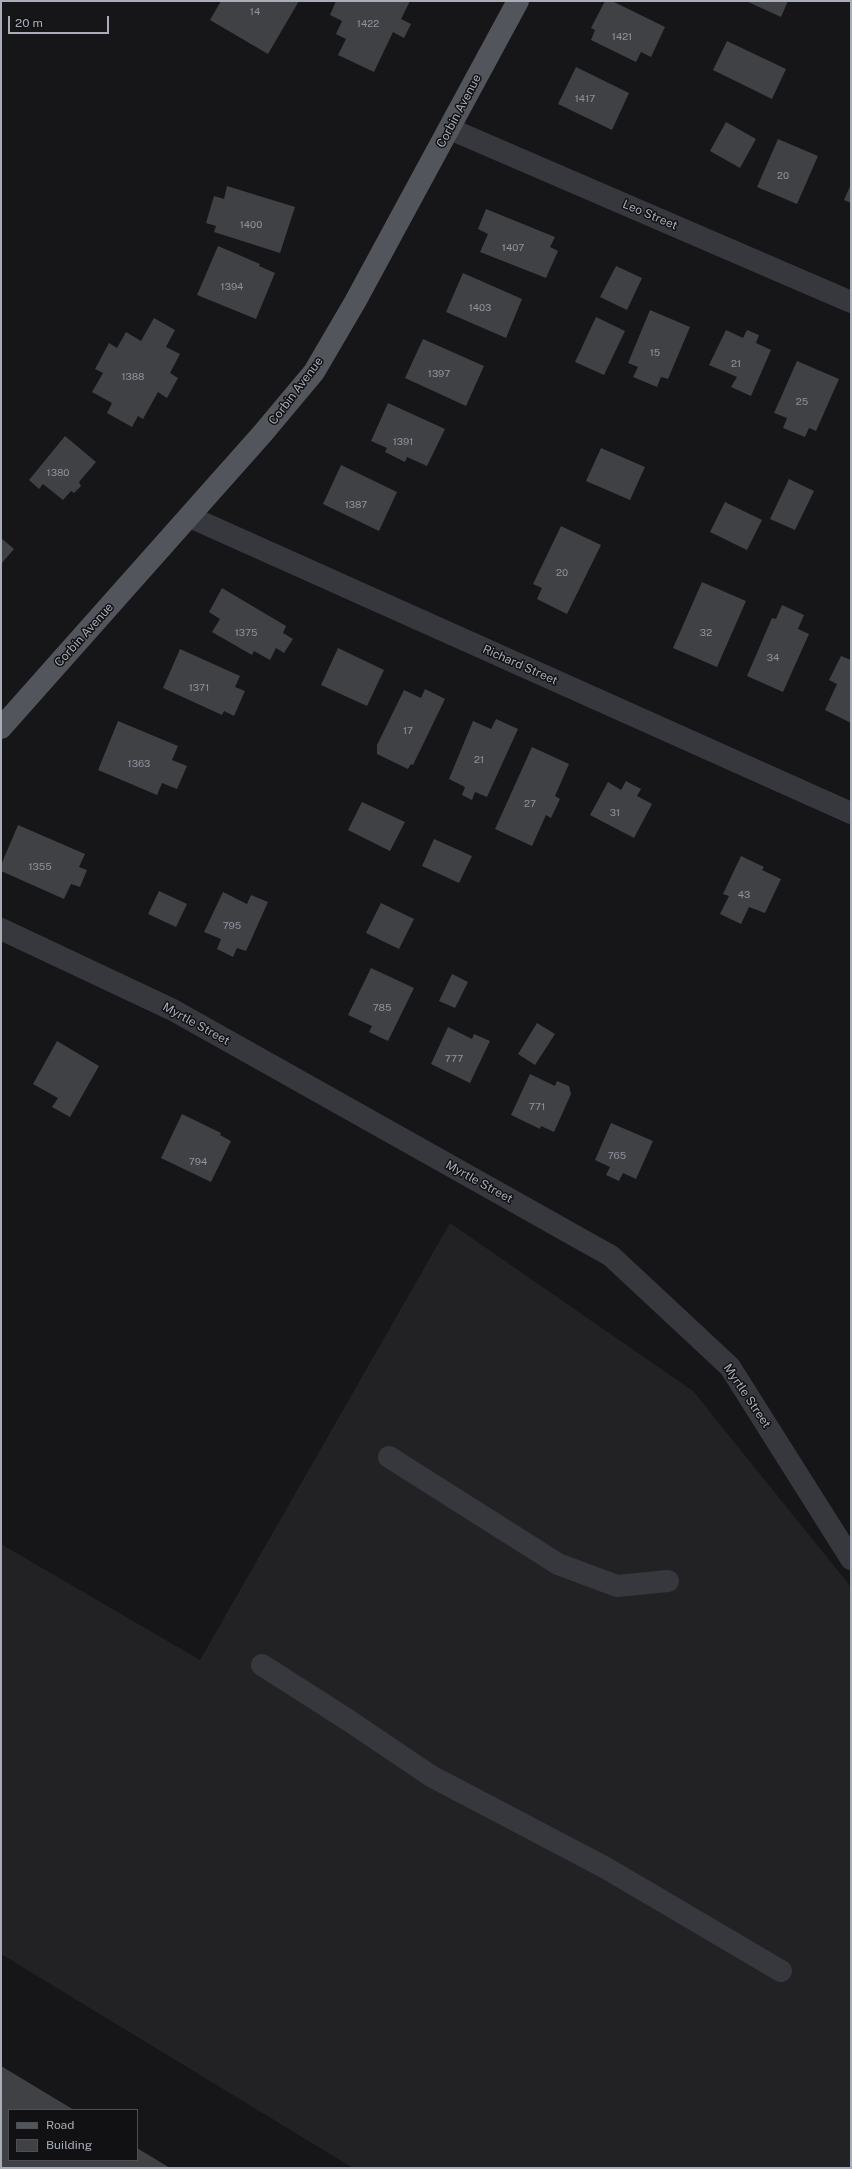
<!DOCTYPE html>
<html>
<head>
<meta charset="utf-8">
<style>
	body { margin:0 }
	#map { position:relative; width:852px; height:2169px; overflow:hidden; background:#161618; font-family:"Public Sans",sans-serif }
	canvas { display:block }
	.frame { position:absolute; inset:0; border:2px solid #a8adb8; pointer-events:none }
	.legend { position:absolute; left:8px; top:2109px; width:130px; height:52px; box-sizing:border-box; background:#111113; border:1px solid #4d4f55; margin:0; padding:5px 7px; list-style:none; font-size:12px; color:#a8adb8 }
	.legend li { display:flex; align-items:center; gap:8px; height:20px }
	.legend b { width:20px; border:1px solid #4d4f55 }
	.scale { position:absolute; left:8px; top:16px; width:101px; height:18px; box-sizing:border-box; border:2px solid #a8adb8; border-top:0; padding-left:5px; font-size:12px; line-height:14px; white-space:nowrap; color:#a8adb8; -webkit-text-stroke:3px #111113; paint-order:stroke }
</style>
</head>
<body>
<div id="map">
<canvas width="852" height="2169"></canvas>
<div class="frame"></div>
<ul class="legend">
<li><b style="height:5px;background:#53555c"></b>Road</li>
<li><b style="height:11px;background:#404145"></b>Building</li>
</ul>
<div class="scale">20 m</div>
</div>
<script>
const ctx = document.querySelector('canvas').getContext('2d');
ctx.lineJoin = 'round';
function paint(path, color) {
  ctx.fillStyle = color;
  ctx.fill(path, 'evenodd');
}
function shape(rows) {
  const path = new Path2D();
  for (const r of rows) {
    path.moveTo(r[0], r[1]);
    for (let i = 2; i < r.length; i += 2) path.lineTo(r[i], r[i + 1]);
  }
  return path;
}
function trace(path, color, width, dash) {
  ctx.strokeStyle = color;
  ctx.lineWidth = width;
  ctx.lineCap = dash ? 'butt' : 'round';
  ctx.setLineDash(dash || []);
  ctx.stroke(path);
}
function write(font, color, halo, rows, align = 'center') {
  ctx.font = font + ' "Public Sans",sans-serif';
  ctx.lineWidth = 3;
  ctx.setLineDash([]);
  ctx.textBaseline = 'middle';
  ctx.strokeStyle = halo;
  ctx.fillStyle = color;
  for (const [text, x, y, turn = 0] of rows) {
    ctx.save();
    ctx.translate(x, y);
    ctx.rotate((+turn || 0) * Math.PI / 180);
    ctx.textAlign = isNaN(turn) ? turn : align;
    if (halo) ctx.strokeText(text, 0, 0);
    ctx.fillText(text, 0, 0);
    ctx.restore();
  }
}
paint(shape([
	[450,1223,693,1391,851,1587,851,2168,353,2168,1,1954,1,1544,200,1660]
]), '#222225');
paint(shape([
	[221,1,299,1,268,54,210,20],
	[336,1,410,1,401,19,411,24,404,38,393,32,374,72,338,55,346,39,336,34,342,21,330,15],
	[605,1,612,1,665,27,651,57,641,52,636,62,591,40,595,30,591,28],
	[746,1,788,1,781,17],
	[727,41,786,69,772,99,713,70],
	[576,67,629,93,612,130,558,104],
	[726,122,756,139,740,168,710,151],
	[778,139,818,156,797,204,757,187],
	[851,184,851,203,844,200],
	[227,186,295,207,280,253,214,232,216,226,206,223,214,196,224,199],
	[486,209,555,237,550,247,558,251,546,278,480,252,488,234,478,229],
	[218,246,260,264,259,266,275,273,256,319,197,295],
	[616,266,642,278,627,310,600,297],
	[463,273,522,299,506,338,446,312],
	[650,310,690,327,668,379,661,377,657,387,633,377,638,367,628,363],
	[596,317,625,331,604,375,575,362],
	[154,318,175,330,166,347,180,354,170,373,178,378,167,398,158,392,143,419,138,416,132,427,107,413,112,403,92,392,103,373,95,369,109,343,117,348,126,332,141,341],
	[726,330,743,338,747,330,759,335,756,343,771,350,751,396,731,387,737,377,709,365],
	[423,339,484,366,466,406,405,378],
	[797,361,839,379,816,431,809,428,805,437,783,428,787,418,774,413],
	[388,403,445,429,427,466,407,457,405,462,385,452,387,448,371,441],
	[65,436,96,462,79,482,81,486,74,493,71,491,63,500,43,484,39,489,29,480],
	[601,448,645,467,630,500,586,481],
	[341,465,397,492,379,531,323,504],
	[789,479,814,491,795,530,770,519],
	[725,502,762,520,747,550,710,532],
	[561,526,601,545,567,614,537,599,542,588,533,584],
	[1,538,14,549,1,564],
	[702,582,746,601,717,667,673,648],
	[222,588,286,626,283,633,293,639,284,653,276,648,270,660,254,651,252,655,212,632,220,619,209,612],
	[782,605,804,615,798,629,809,634,783,692,747,676,772,618,776,619],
	[338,648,384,670,367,706,321,685],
	[180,649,240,676,235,687,245,691,234,716,224,711,222,715,163,688],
	[841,656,851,660,851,723,825,710,837,684,829,680],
	[425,689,445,699,413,765,411,764,408,769,377,754,377,745,404,690,421,698],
	[496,719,518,729,487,797,475,792,472,800,462,795,465,787,449,779,473,721,491,729],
	[118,721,178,746,172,760,187,766,177,789,162,783,157,795,98,770],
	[532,747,569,764,555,796,560,799,551,818,546,815,532,846,495,829],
	[626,781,641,789,637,796,652,804,634,838,590,815,608,782,621,790],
	[362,802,405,822,390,851,348,830],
	[18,825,85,854,79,867,87,870,80,887,71,884,64,899,1,871,1,865],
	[434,839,472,856,459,883,422,866],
	[741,856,764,867,762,870,781,879,765,913,749,907,741,924,720,914,729,896,723,894],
	[159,891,187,904,176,927,148,914],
	[223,892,247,904,251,895,268,902,246,951,237,948,233,957,217,949,221,939,204,932],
	[381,903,414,919,399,949,366,933],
	[371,968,414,988,388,1041,369,1032,372,1026,348,1015],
	[452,974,468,982,455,1008,439,1001],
	[537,1023,555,1034,535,1065,518,1054],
	[448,1027,472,1039,474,1034,490,1041,470,1083,431,1064],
	[57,1041,99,1066,70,1117,52,1107,58,1098,33,1084],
	[530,1074,555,1086,557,1081,569,1086,571,1094,554,1132,541,1126,540,1129,511,1115],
	[182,1114,221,1133,220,1135,231,1141,211,1182,161,1158],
	[611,1123,653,1141,636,1179,623,1173,619,1181,606,1175,610,1167,595,1160],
	[1,2066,74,2110,9,2110,9,2160,137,2160,137,2148,170,2168,1,2168]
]), '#404145');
trace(shape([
	[450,129,851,302],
	[190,517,851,813],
	[1,929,173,1010,611,1256,730,1367,851,1559],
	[389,1457,558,1564,617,1586,668,1581],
	[262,1665,348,1720,431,1776,606,1868,781,1971]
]), '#37383d', 22);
trace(shape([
	[1,728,263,433,314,372,355,302,518,1]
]), '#53555c', 22);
write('10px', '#8e929b', null, [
	["14",255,12],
	["1422",368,24],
	["1421",622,37],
	["1417",585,99],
	["20",783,176],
	["1400",251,225],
	["1407",513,248],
	["1394",232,287],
	["1403",480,308],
	["15",655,353],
	["21",736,364],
	["1397",439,374],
	["1388",133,377],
	["25",802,402],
	["1391",403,442],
	["1380",58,473],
	["1387",356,505],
	["20",562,573],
	["1375",246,633],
	["32",706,633],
	["34",773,658],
	["1371",199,688],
	["17",408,731],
	["21",479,760],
	["1363",139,764],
	["27",530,804],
	["31",615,813],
	["1355",40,867],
	["43",744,895],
	["795",232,926],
	["785",382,1008],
	["777",454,1059],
	["771",537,1107],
	["765",617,1156],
	["794",198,1162]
]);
write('12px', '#a8adb8', '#111113', [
	["Corbin Avenue",459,111,-62],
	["Leo Street",650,215,23],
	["Corbin Avenue",296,391,-53],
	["Corbin Avenue",84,635,-48],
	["Richard Street",520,665,24],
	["Myrtle Street",196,1024,29],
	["Myrtle Street",479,1182,29],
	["Myrtle Street",747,1396,56]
]);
</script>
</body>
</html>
